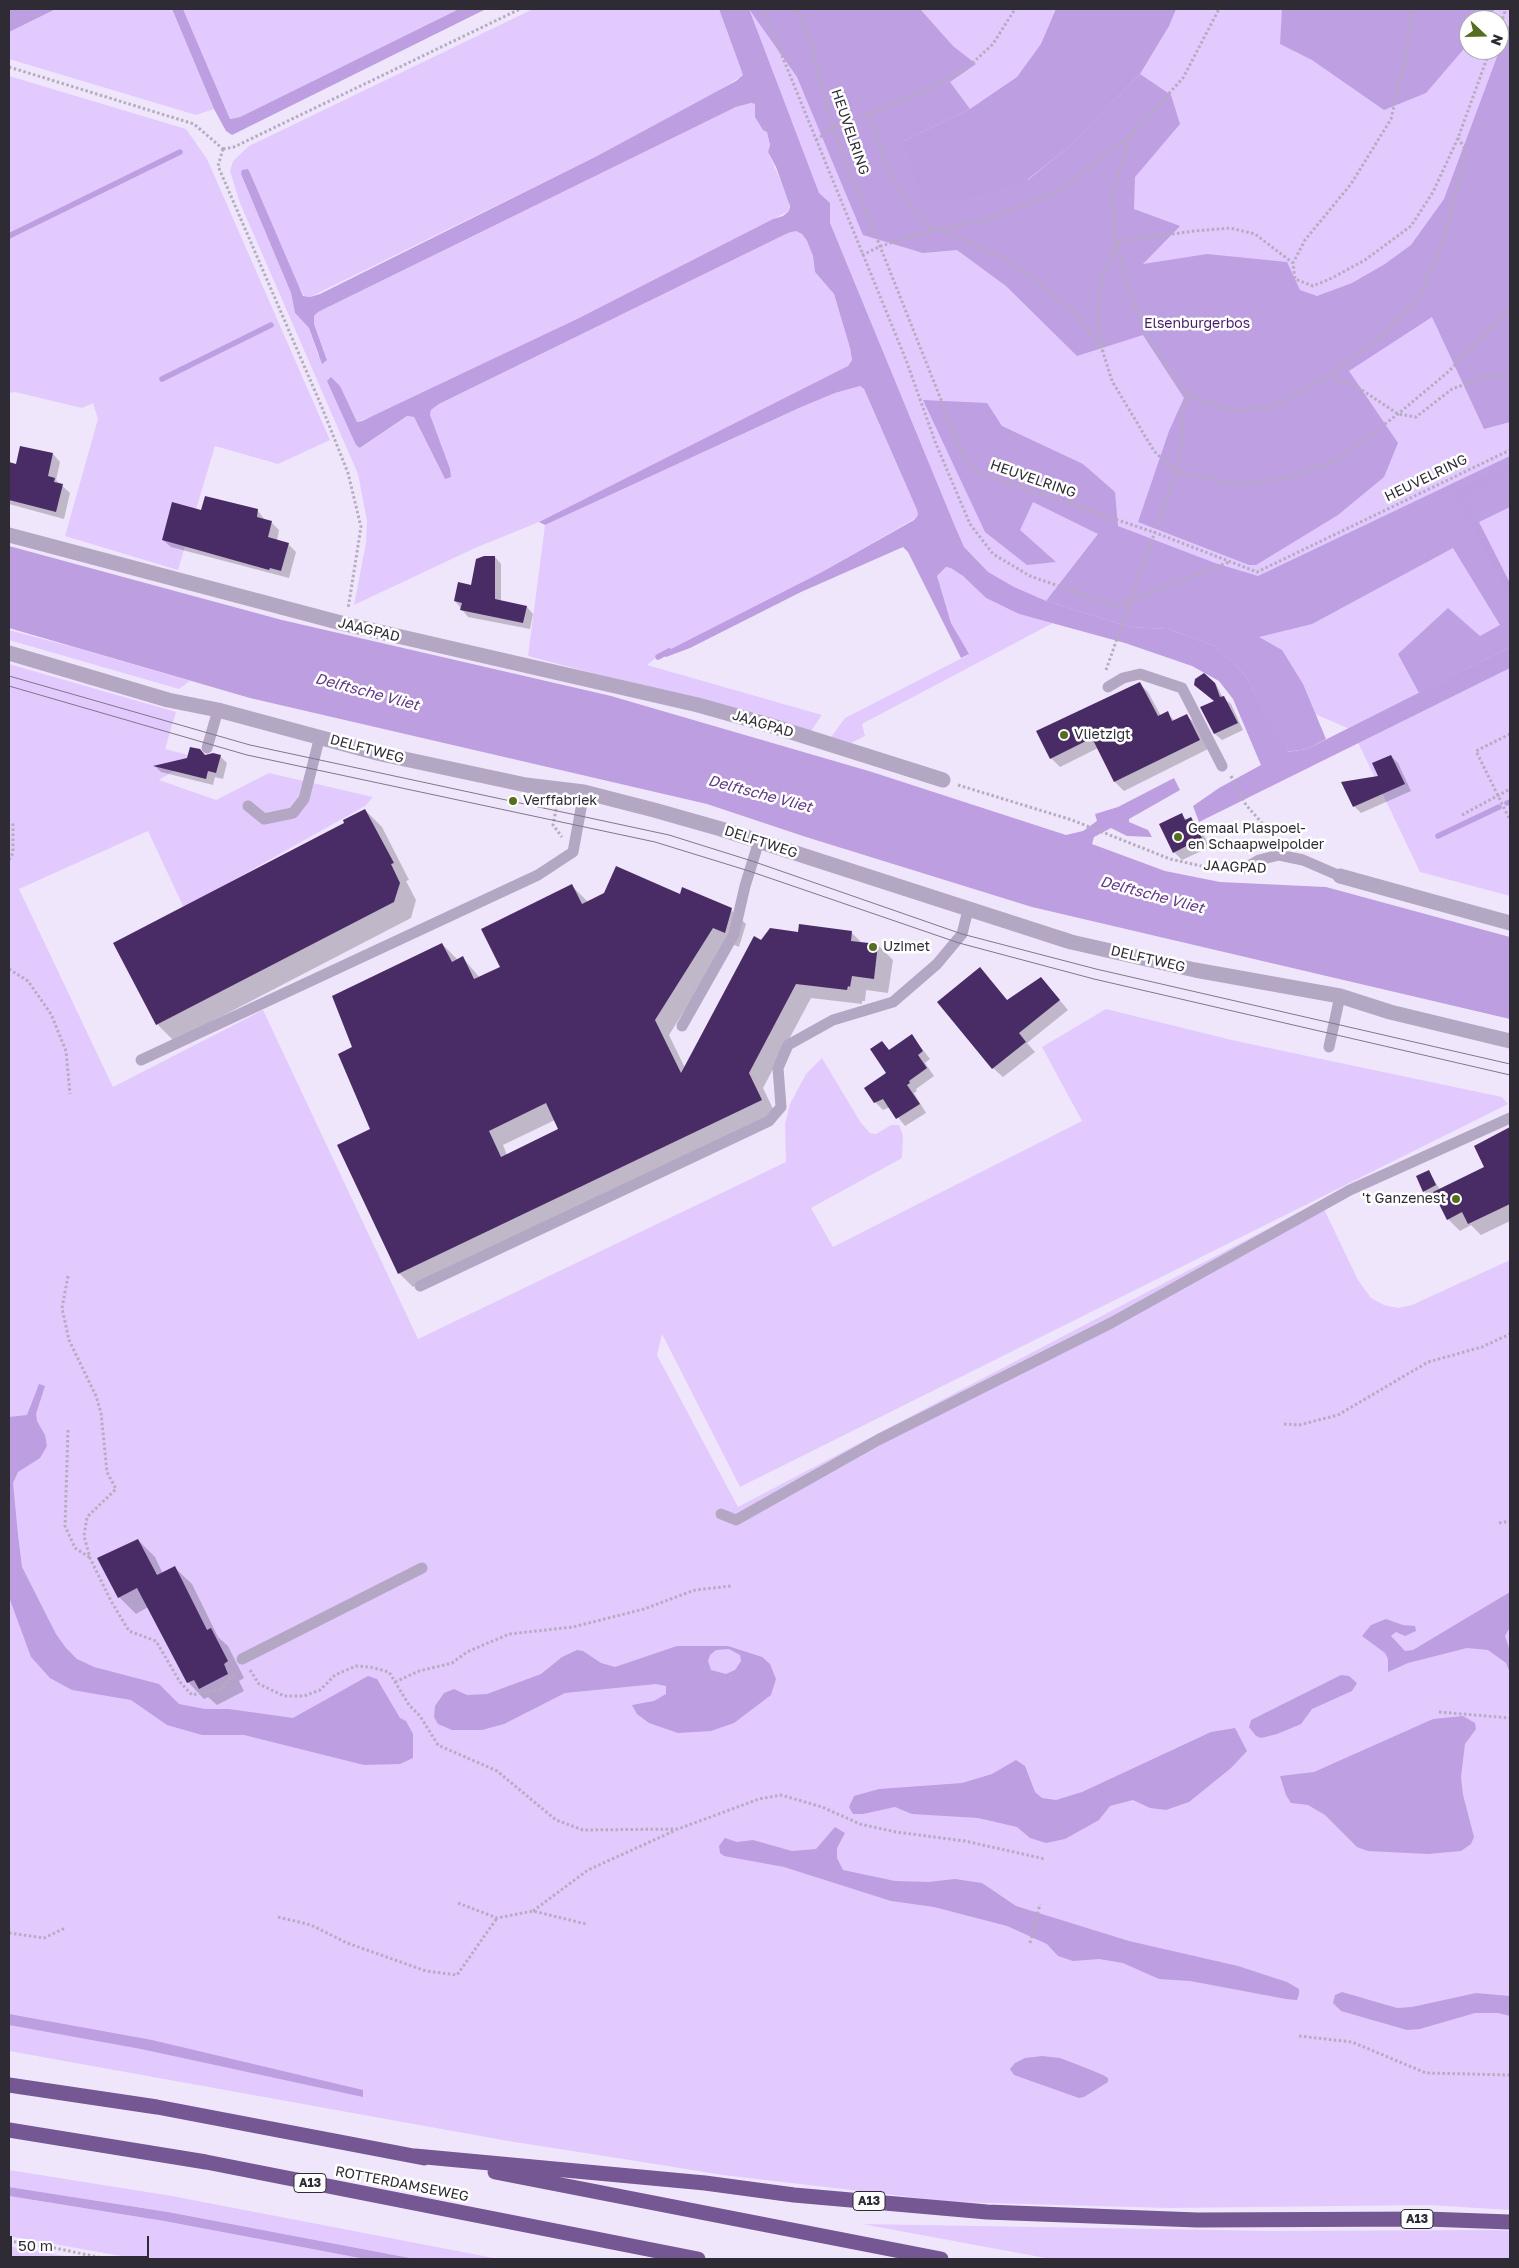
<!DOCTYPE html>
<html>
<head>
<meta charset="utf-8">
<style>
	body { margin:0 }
	#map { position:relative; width:1519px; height:2268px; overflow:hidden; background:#f0e6fc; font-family:"Golos Text",sans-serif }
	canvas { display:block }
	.frame { position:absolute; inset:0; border:10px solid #2f2b35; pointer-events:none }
	.north { position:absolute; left:1459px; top:10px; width:50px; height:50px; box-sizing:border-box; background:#fff; border:1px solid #acaaae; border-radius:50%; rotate:111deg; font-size:14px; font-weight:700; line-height:20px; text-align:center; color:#2f2b35 }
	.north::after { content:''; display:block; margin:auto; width:18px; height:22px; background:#546d1e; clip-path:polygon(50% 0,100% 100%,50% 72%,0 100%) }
	.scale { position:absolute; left:10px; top:2236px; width:139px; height:22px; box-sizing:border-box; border:2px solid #2f2b35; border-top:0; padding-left:6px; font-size:15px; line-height:18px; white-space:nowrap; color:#2f2b35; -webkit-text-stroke:4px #fff; paint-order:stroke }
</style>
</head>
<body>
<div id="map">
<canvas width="1519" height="2268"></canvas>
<div class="frame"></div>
<div class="north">N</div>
<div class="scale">50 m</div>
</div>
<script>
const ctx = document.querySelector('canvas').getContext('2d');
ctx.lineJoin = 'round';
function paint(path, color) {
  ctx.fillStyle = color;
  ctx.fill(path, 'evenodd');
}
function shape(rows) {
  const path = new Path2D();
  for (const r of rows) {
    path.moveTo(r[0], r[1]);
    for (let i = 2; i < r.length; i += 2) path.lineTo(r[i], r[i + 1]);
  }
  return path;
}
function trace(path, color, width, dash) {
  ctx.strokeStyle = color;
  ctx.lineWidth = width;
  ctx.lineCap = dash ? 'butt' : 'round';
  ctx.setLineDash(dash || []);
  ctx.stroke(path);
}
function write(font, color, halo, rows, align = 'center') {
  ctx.font = font + ' "Golos Text",sans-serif';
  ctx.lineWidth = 5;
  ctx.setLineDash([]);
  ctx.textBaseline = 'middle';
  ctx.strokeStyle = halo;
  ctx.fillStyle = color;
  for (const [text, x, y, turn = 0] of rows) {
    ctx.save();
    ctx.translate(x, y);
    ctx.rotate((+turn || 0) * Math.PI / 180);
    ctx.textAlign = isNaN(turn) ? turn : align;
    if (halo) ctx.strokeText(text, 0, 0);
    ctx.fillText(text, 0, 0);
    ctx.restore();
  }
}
paint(shape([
	[56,9,172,9,214,109,196,115,9,59,9,32],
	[183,9,459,9,240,117,230,119],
	[533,9,719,9,743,75,725,87,597,156,310,297,304,296,296,282,251,175,241,174,291,293,295,313,309,328,318,355,327,359,314,324,314,316,318,312,736,107,751,103,755,104,767,132,770,145,768,152,789,200,789,211,577,319,384,412,357,422,349,406,348,423,356,445,361,448,407,416,414,417,445,479,430,415,431,410,439,404,788,233,796,231,802,234,807,241,813,256,815,272,834,294,850,348,852,360,848,366,837,373,539,522,475,548,354,605,366,543,367,521,358,474,240,203,230,171,233,161,249,146],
	[738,9,1510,9,1510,896,1420,872,1352,730,1200,664,1046,610,961,564],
	[1469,20,1499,20,1499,50,1469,50],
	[9,76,186,129,207,159,330,440,278,464,215,446,178,570,65,536,98,419,93,403,82,408,15,392,9,393],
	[860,386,864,389,917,510,918,515,914,519,822,572,661,654,647,665,822,715,811,731,528,656,545,525,799,408,835,393],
	[946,567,951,567,963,576,986,598,1019,614,1053,623,862,724,865,736,851,743,831,737,845,718,968,655,951,623,939,584,937,576],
	[9,630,80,649,190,681,179,689,9,640],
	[9,664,176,712,165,749,196,757,159,780,216,800,269,773,373,797,365,806,184,908,148,831,19,889,113,1087,263,1010,418,1339,786,1162,785,1124,790,1104,806,1074,822,1058,861,1123,870,1133,876,1134,891,1125,899,1125,903,1135,902,1158,811,1208,833,1247,1082,1121,1042,1047,1106,1009,1236,1041,1502,1097,1508,1104,740,1487,662,1334,657,1355,738,1507,1309,1207,1324,1209,1358,1280,1371,1298,1384,1305,1398,1308,1412,1305,1510,1260,1510,2210,1428,2205,1169,2208,953,2202,723,2175,636,2161,508,2141,9,2051],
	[9,2170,172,2196,499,2259,415,2259,168,2212,9,2187],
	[9,2196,164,2221,365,2259,138,2259,9,2236],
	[862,2224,1271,2231,1497,2230,1510,2231,1510,2259,1051,2259],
	[9,2246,41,2252,82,2259,9,2259]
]), '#e2caff');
paint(shape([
	[749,9,920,9,953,46,976,64,950,82,970,109,904,141,1028,180,1067,148,1140,74,1171,95,1180,124,1135,177,1134,209,1180,226,1143,264,1207,254,1287,262,1300,290,1317,296,1352,283,1385,264,1411,245,1444,199,1510,22,1510,422,1484,429,1432,317,1349,371,1398,443,1384,477,1338,515,1256,565,1249,565,1138,522,1169,431,1184,398,1143,335,1077,356,1006,286,957,250,923,253,863,235,797,77],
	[1282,9,1502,9,1495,9,1487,20,1469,20,1469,43,1426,93,1384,110,1312,60,1280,44],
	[923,400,987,403,1002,426,1083,464,1115,492,1118,526,1215,563,1258,576,1510,456,1510,507,1479,522,1510,583,1510,647,1419,693,1398,654,1448,608,1480,636,1500,625,1453,548,1312,624,1259,637,1282,650,1303,684,1326,739,1307,749,1286,752,1246,676,1215,646,1168,629,1130,627,1046,601,1098,534,1033,502,1020,530,1056,562,1027,565,985,532],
	[1463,1716,1475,1723,1476,1729,1465,1744,1461,1777,1463,1795,1474,1837,1471,1844,1461,1851,1428,1854,1368,1851,1357,1847,1325,1815,1308,1805,1291,1803,1286,1795,1280,1776,1314,1772,1433,1719]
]), '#be9fe1');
paint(shape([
	[10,9,56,9,9,32],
	[172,9,183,9,230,119,240,117,459,9,486,9,232,135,226,131,214,109],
	[719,9,749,9,819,193,830,203,830,223,956,529,964,547,988,572,1014,587,1046,601,1130,627,1168,629,1215,646,1246,676,1287,752,1307,749,1510,647,1510,668,1199,822,1193,806,1219,788,1261,765,1233,699,1219,681,1192,666,1125,643,1019,614,986,598,963,576,951,568,946,567,937,576,951,623,969,654,961,658,908,552,903,547,801,592,690,648,666,657,661,654,822,572,914,520,918,515,917,510,864,389,860,386,835,393,799,408,545,525,539,522,848,366,852,360,850,348,834,294,815,272,813,256,807,241,802,234,796,231,788,233,439,404,431,410,430,415,450,469,451,477,445,479,414,417,407,416,360,448,356,445,327,381,331,377,340,386,357,422,362,421,577,319,773,219,783,216,789,211,790,206,776,167,768,152,770,145,767,132,763,130,755,117,755,104,751,103,736,107,318,312,314,316,314,324,327,360,322,364,309,328,295,313,291,293,241,174,242,170,248,169,251,175,303,296,310,297,320,294,597,156,736,81,743,75],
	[1056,9,1176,9,1169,26,1140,74,1067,148,1027,180,972,197,931,201,921,197,904,141,970,109,1017,77,1041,44],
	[9,546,282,620,611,696,872,772,1066,835,1083,831,1097,821,1095,814,1118,807,1174,778,1180,790,1129,819,1129,822,1148,830,1152,837,1127,836,1111,828,1094,837,1092,844,1165,871,1220,882,1326,887,1510,937,1510,1019,1032,907,806,837,707,804,250,698,9,628],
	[39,1384,45,1386,36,1414,37,1421,45,1435,47,1446,40,1458,18,1472,13,1483,18,1535,22,1567,56,1634,66,1648,77,1659,94,1667,159,1684,179,1704,205,1709,229,1709,293,1718,368,1676,377,1679,400,1718,406,1721,413,1734,413,1758,400,1764,364,1765,244,1735,202,1735,167,1725,131,1700,72,1690,50,1678,31,1657,9,1597,9,1417,27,1415],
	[1510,1592,1510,1627,1505,1636,1510,1651,1510,1673,1506,1663,1488,1650,1467,1648,1408,1663,1388,1672,1388,1659,1385,1653,1362,1636,1371,1625,1386,1619,1403,1625,1415,1626,1416,1631,1405,1636,1396,1632,1391,1636,1405,1651,1413,1650],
	[677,1646,728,1646,762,1657,770,1664,776,1679,771,1695,734,1723,711,1731,678,1733,649,1723,637,1714,632,1705,654,1701,666,1694,666,1686,656,1684,565,1693,504,1724,482,1730,452,1730,438,1724,434,1717,435,1706,444,1693,454,1689,467,1695,487,1694,541,1674,562,1657,577,1650,583,1651,601,1663,615,1667],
	[729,1649,740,1655,741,1661,735,1670,726,1674,711,1670,708,1661,710,1655,716,1650],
	[1341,1675,1349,1676,1357,1683,1352,1691,1312,1709,1301,1724,1277,1734,1261,1738,1256,1736,1249,1727,1251,1720],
	[1235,1728,1247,1751,1231,1768,1189,1802,1166,1810,1150,1808,1133,1800,1110,1806,1099,1820,1065,1839,1046,1843,1030,1838,1017,1827,978,1818,912,1814,895,1807,863,1814,853,1814,849,1807,854,1796,879,1789,962,1783,992,1774,1016,1760,1025,1766,1035,1792,1042,1798,1056,1800,1082,1792,1211,1732],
	[835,1827,845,1833,837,1848,837,1858,843,1870,895,1881,928,1882,955,1879,982,1883,1016,1906,1129,1941,1238,1966,1287,1982,1299,1989,1299,1994,1297,2000,1286,1999,1190,1981,1159,1979,1123,1963,1099,1959,1073,1961,1058,1956,1047,1944,1007,1926,934,1907,891,1901,784,1867,724,1856,720,1853,719,1846,725,1838,737,1842,753,1840,792,1851,816,1849],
	[1342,1992,1397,2008,1412,2007,1476,1993,1510,1996,1510,2016,1498,2013,1475,2013,1420,2029,1407,2030,1341,2011,1333,2003,1335,1995],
	[9,2014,152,2040,363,2090,363,2097,141,2049,9,2025],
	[1042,2056,1060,2058,1086,2068,1103,2075,1108,2078,1108,2082,1084,2097,1079,2098,1014,2075,1010,2069,1015,2063,1025,2058],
	[9,2187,168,2212,415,2259,365,2259,164,2221,9,2196]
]), '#bd9ee0');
paint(shape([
	[53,454,60,462,56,480,70,493,64,519,9,504,9,464,17,466],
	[258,511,265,520,271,522,279,530,277,541,288,544,296,552,289,578,171,547,163,540,202,512],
	[495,557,501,564,501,601,527,607,533,614,530,629,468,617,455,601,472,586],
	[1204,675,1216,684,1223,698,1231,704,1243,730,1222,740,1215,734,1202,708,1215,701],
	[1139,683,1148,692,1161,716,1167,713,1175,721,1186,715,1196,724,1208,749,1124,791,1115,782,1098,748,1060,767,1051,758],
	[220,756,227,763,223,779,215,777,213,785,161,772,155,766],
	[1391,756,1398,763,1411,791,1361,813,1354,806,1380,776],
	[365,810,382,827,409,880,406,881,416,900,411,918,174,1041,157,1024,346,823],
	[1182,815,1187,820,1191,818,1199,826,1210,847,1182,860,1174,852],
	[572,886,588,902,680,895,731,910,746,924,739,947,728,942,669,1035,685,1068,762,941,799,933,851,932,862,943,878,945,893,960,888,993,866,990,865,1001,862,1001,862,1004,811,998,763,1088,776,1115,413,1287,399,1273,372,1130,354,1048,442,944,458,960,463,958,480,978,501,968],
	[555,1120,560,1130,507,1155,503,1145],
	[980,968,1008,1001,1041,978,1068,1010,1027,1043,1035,1052,1003,1077,993,1068],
	[912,1036,930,1059,925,1063,934,1076,916,1089,917,1091,914,1093,926,1113,905,1126,890,1107,883,1110,875,1102,888,1074,882,1042,890,1051],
	[1510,1129,1510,1221,1481,1235,1471,1225,1460,1231,1448,1219,1434,1192,1428,1195,1424,1191,1429,1171,1440,1190,1486,1168,1476,1146],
	[138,1540,155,1557,163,1574,175,1568,192,1584,218,1637,228,1646,244,1678,239,1681,244,1691,217,1705,208,1697,204,1699,188,1682,148,1607,136,1614,119,1597]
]), '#0003');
trace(shape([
	[9,236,180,152],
	[162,379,271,325],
	[1510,468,1458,494,1510,592],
	[658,657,669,651],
	[1507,803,1510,802],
	[1438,836,1499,807]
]), '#bd9ee0', 5.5);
paint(shape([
	[20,446,53,453,48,476,55,478,54,482,63,484,56,512,9,500,9,462,16,464],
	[205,496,258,509,257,517,272,521,268,537,289,543,281,571,270,568,269,570,162,540,172,502,201,510],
	[484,556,495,556,495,599,527,606,523,623,460,610,462,603,454,601,458,582,471,585,476,559],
	[1204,673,1215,683,1220,697,1224,696,1238,723,1214,734,1200,707,1214,701,1194,685,1195,679],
	[1140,682,1158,716,1168,711,1172,721,1187,714,1200,740,1114,782,1092,738,1050,759,1036,731],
	[190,747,200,749,205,755,213,753,221,755,216,773,208,771,206,779,153,766,187,758],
	[1391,755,1405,784,1353,807,1341,782,1378,776,1372,763],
	[365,809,394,863,391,864,400,883,394,902,156,1025,113,943,344,823,343,820],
	[1182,813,1185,820,1191,817,1202,838,1173,853,1159,824],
	[616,866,680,894,682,887,732,908,725,933,713,928,655,1020,681,1073,754,936,761,940,770,928,798,932,799,924,852,931,851,941,878,944,874,979,852,976,850,987,848,986,847,990,796,984,749,1073,762,1100,398,1274,337,1145,370,1129,338,1054,352,1047,332,996,442,943,452,962,463,956,474,979,500,967,481,929,572,884,582,904,604,893],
	[546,1103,558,1129,501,1157,489,1131],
	[980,967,1007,1000,1041,977,1060,1000,1019,1033,1026,1042,992,1069,937,1002],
	[912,1034,923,1051,918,1055,927,1068,909,1081,910,1083,907,1085,920,1104,896,1119,883,1099,874,1103,864,1088,886,1073,870,1049,882,1041,889,1050],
	[1510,1127,1510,1204,1468,1224,1462,1212,1447,1220,1433,1192,1484,1167,1474,1146],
	[1429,1170,1436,1185,1423,1192,1416,1176],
	[138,1539,157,1575,175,1566,207,1630,211,1628,228,1661,224,1664,228,1674,199,1689,194,1680,187,1683,137,1588,118,1598,97,1558]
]), '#492c65');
trace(shape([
	[763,9,906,360,936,444,970,524,993,554,1030,576,1116,606,1229,562],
	[798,9,811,44,833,128,965,460,980,473,1156,533,1257,572,1510,450],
	[1412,9,1405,59,1391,119,1351,184,1305,240,1293,263,1295,279,1313,286,1332,278,1365,260,1411,226,1433,192,1458,138,1490,50],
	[1499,28,1506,9],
	[9,67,194,124,223,149],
	[869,111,890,177,921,219,934,230],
	[1131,135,1112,195,1116,242,1133,301,1149,339,1180,384,1190,395,1227,410,1271,408,1329,376,1381,337,1420,295,1442,244,1467,152,1458,138],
	[816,140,833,128,926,90,967,68,993,44,1015,9],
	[223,149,218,166,321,405,348,473,361,527,348,609],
	[223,149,234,147,520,9],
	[941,229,1011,262,1075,313,1103,352,1112,381,1154,451,1176,472,1238,484,1290,477,1336,461,1398,414,1448,372,1498,322,1510,306],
	[862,255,881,246,924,233,987,219,1055,193,1131,135,1183,78,1219,9],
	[1103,352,1097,315,1102,278,1116,242,1194,231,1230,228,1255,234,1293,263],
	[1332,374,1339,381,1353,384,1398,414,1416,417,1452,389,1488,376,1510,375],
	[1106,670,1176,472,1183,438,1182,410,1190,395],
	[1510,734,1476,751,1510,820],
	[1231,776,1246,805,1262,823],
	[958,785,1072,820,1170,859,1210,868,1232,868],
	[557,804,553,825,562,837],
	[1462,815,1510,789],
	[9,860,13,853,13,823],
	[9,969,28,981,51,1014,66,1051,70,1094],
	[68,1276,62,1308,69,1340,96,1396,101,1413,107,1472,116,1489,87,1517,84,1536,90,1558,111,1601,129,1631,156,1641,180,1682,192,1695,221,1689,236,1672],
	[1284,1424,1299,1425,1338,1415,1428,1362,1482,1347,1510,1334],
	[68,1430,65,1526,75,1548,89,1557],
	[1499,1523,1510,1521],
	[250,1670,259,1684,284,1696,304,1696,320,1690,335,1675,356,1666,370,1667,389,1672,409,1705,420,1716,438,1745,497,1771,556,1820,583,1830,678,1829,759,1799,781,1795,822,1807,860,1824,896,1832,965,1841,1045,1859],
	[395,1682,419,1671,452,1663,467,1652,509,1634,573,1627,644,1609,695,1590,731,1586],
	[1439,1712,1510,1718],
	[458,1903,497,1918,533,1911,586,1924],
	[533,1911,588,1870,676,1830],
	[278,1917,311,1925,347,1943,426,1971,457,1975,497,1918],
	[9,1933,44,1938,65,1928],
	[1030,1943,1040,1904],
	[1299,2036,1352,2042,1426,2073,1510,2075],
	[9,2241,50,2247,107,2259]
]), '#b5adbf', 3, [2.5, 2.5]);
trace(shape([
	[1108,687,1123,678,1140,674,1182,688,1222,766],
	[207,748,218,710],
	[248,806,264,819,293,813,304,799,320,736],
	[1245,868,1259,860,1279,855,1303,860,1340,876],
	[682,1026,734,934,745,886,759,841],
	[1329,1047,1340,996],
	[141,1060,538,875,573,852,584,792],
	[420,1286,769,1121,781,1107,778,1068,788,1045,833,1020,893,1002,937,964,962,934,968,910],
	[721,1514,736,1520,878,1440,1111,1323,1350,1190,1510,1118],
	[242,1659,422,1568]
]), '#b4a7c4', 11);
trace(shape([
	[9,535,345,624,698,705,769,725,943,780],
	[9,653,168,700,218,710,381,754,526,785,584,792,654,810,721,829,1071,942,1195,970,1340,996,1390,1012,1510,1041],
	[1340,876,1510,923]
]), '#b4a7c4', 15);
trace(shape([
	[9,2085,157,2107,424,2158],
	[9,2130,206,2162,698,2259],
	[415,2156,705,2183,794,2195,987,2212,1197,2220,1426,2219,1510,2222],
	[495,2172,941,2259]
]), '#755794', 15);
trace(shape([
	[9,676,250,745,669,835,752,861,962,934,1096,969,1510,1064],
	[9,686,247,755,655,842,749,871,959,943,1094,979,1510,1075]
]), '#7e7886', 1);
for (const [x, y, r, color] of [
	[1064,735,5,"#546d1e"],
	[513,801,5,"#546d1e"],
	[1178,837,5,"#546d1e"],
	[873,947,5,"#546d1e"],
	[1456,1199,5,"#546d1e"]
]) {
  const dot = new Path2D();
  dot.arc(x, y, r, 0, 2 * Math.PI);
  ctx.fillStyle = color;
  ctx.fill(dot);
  trace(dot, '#fff', 2);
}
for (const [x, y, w] of [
	[310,2183,32],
	[869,2201,32],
	[1417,2219,32]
]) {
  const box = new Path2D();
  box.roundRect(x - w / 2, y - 9.5, w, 19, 4);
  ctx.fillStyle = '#fff';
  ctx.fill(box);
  trace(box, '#2f2b35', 1);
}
write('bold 12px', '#2f2b35', null, [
	["A13",310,2183],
	["A13",869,2201],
	["A13",1417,2219]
]);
write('14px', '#2f2b35', '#fff', [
	["HEUVELRING",850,132,71],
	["HEUVELRING",1426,478,-26],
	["HEUVELRING",1033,479,19],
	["JAAGPAD",369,630,14],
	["JAAGPAD",763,724,17],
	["DELFTWEG",367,749,15],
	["DELFTWEG",761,842,18],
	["JAAGPAD",1235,867,3],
	["DELFTWEG",1148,959,13],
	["ROTTERDAMSEWEG",402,2184,11]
]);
write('14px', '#461c69', '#fff', [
	["Elsenburgerbos",1197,324]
]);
write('14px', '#2f2b35', '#fff', [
	["Vlietzigt",1074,735],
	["Verffabriek",523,801],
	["Gemaal Plaspoel-",1188,829],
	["en Schaapweipolder",1188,845],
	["Uzimet",883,947],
	["'t Ganzenest",1446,1199,"right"]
], 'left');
write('italic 15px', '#613887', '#fff', [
	["Delftsche Vliet",367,692,15],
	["Delftsche Vliet",760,794,15],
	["Delftsche Vliet",1152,895,15]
]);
</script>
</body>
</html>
